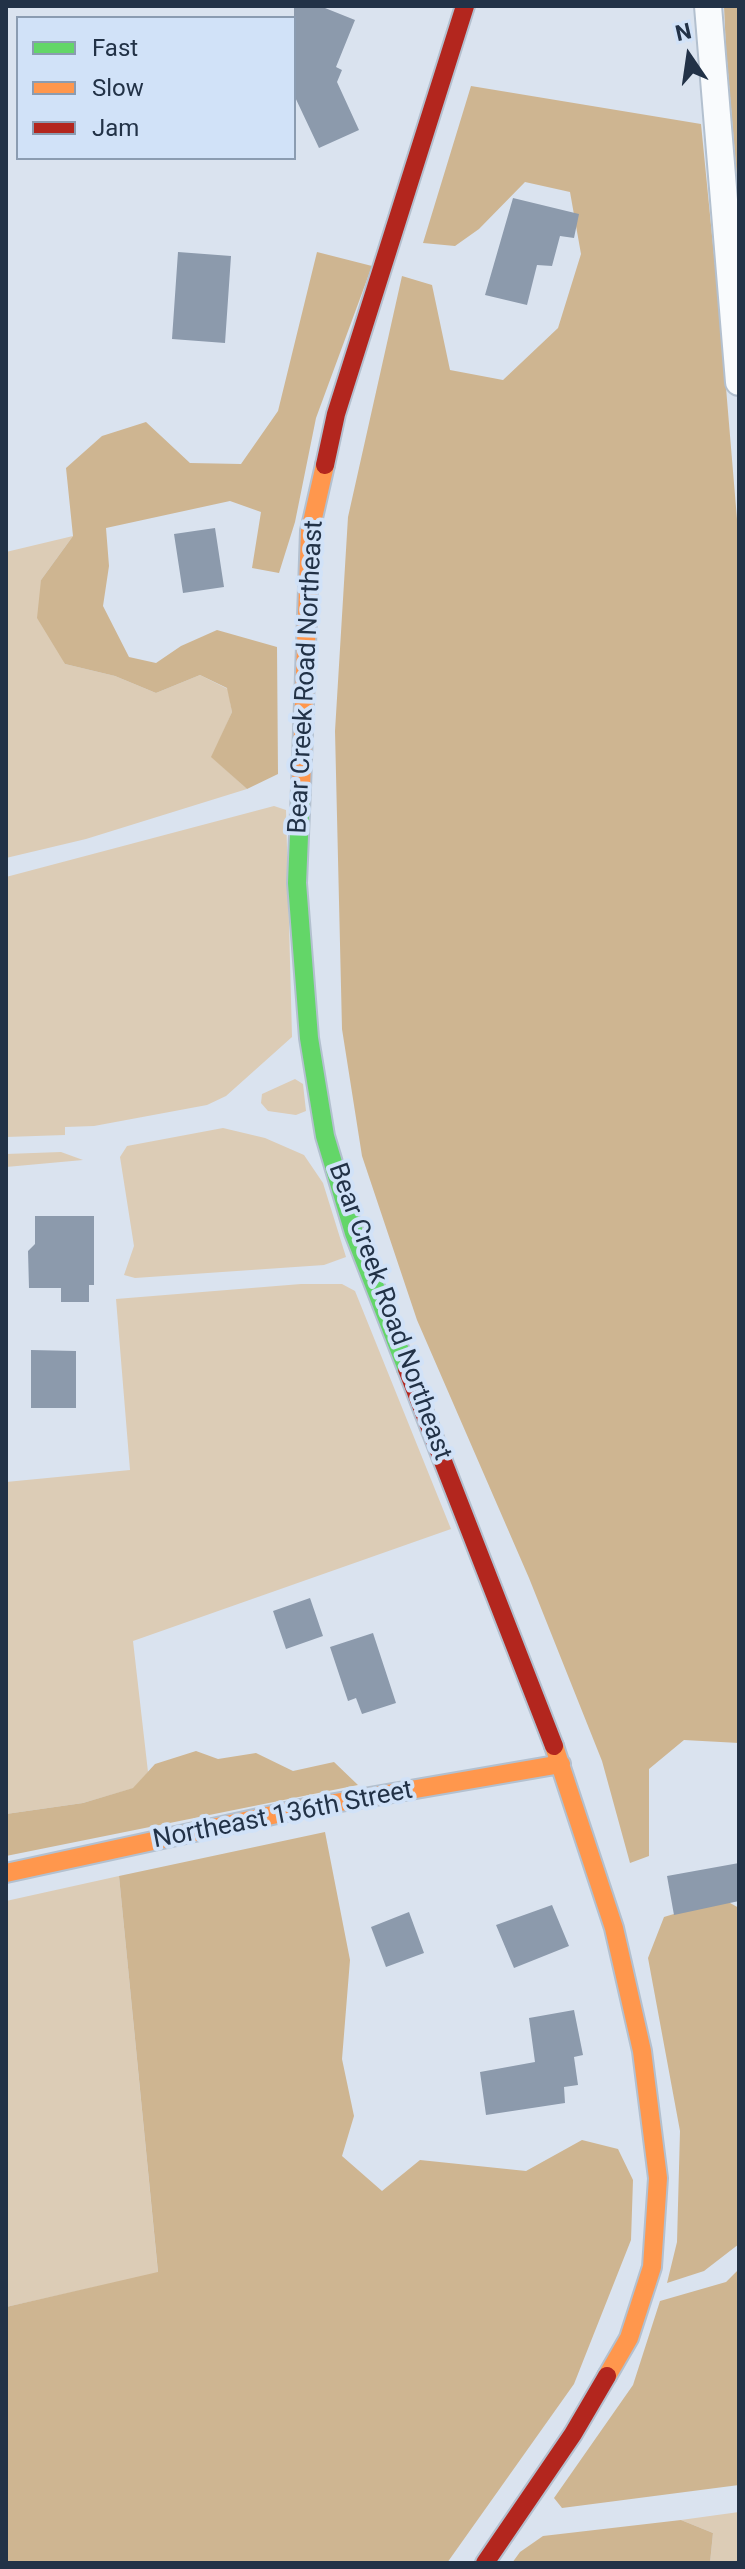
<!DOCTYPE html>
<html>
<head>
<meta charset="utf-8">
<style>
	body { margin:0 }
	#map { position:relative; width:745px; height:2569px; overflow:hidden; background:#dae3ef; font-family:Roboto,sans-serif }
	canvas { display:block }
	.frame { position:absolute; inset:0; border:8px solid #223247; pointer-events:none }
	.legend { position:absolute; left:16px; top:16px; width:280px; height:144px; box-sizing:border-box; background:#d1e2f8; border:2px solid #8b9cb1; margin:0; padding:10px 14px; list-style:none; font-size:24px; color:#223247 }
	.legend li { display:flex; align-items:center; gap:16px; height:40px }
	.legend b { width:40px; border:2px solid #8b9cb1 }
	.north { position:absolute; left:649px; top:16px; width:80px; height:80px; -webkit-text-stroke:6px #d1e2f8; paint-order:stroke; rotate:347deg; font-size:22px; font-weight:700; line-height:32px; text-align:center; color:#223247 }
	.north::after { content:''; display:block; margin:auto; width:28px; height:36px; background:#223247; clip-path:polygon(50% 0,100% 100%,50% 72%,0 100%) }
</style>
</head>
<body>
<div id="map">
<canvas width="745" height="2569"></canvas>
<div class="frame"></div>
<ul class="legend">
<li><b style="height:10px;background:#63d668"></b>Fast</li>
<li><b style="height:10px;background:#ff974d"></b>Slow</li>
<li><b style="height:10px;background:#b3261e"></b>Jam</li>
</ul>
<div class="north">N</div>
</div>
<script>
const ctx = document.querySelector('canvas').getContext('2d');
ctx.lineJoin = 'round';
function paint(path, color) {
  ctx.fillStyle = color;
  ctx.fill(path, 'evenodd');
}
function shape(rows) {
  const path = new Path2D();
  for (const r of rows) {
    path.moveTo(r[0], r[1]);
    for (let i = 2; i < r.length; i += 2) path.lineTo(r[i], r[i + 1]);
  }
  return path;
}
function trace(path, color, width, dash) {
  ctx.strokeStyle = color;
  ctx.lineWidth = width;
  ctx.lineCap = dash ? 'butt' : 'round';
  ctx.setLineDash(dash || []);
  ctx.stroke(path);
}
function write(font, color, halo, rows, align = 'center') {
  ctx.font = font + ' Roboto,sans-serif';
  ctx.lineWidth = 8;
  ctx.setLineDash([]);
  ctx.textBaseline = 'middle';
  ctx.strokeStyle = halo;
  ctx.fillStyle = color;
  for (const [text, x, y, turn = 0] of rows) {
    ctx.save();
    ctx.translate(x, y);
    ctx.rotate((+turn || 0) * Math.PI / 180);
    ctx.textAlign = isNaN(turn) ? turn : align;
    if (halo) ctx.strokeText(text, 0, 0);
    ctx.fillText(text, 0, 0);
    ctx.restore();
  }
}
paint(shape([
	[73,536,41,580,65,664,115,676,156,693,200,675,228,689,232,712,212,757,247,789,86,839,6,858,6,552],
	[274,806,286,810,292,1037,226,1096,207,1105,94,1126,65,1127,65,1135,6,1137,6,877],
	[295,1079,303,1084,306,1111,296,1115,268,1111,261,1103,262,1094],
	[223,1128,265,1138,304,1155,323,1183,346,1257,324,1265,135,1278,124,1275,134,1246,120,1157,127,1146],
	[61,1152,83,1160,6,1167,6,1154],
	[301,1284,342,1284,355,1291,451,1529,133,1641,148,1772,134,1788,83,1803,6,1814,6,1482,130,1470,116,1299],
	[119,1876,158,2273,6,2307,6,1901],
	[739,2512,739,2563,710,2563,713,2533,681,2520]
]), '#dcccb6');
paint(shape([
	[724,6,739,6,739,202,726,49],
	[471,86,701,124,720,316,739,543,739,1743,684,1740,649,1769,649,1856,630,1863,602,1761,529,1578,417,1320,362,1156,342,1029,335,731,348,517,402,276,432,285,450,370,503,380,558,328,581,254,570,192,525,182,479,229,455,246,423,243],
	[317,252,372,266,316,418,295,522,279,573,252,568,261,512,230,501,106,528,109,566,103,606,129,657,156,663,181,646,217,630,277,647,278,774,247,789,211,757,232,712,227,688,200,675,156,693,115,676,65,664,37,618,41,580,73,536,66,468,102,436,146,422,190,463,241,464,278,411],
	[196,1751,218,1759,256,1753,293,1771,334,1762,358,1785,6,1856,6,1814,83,1803,133,1788,155,1764],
	[325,1832,350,1960,342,2059,354,2116,342,2156,382,2191,420,2160,526,2171,582,2140,618,2149,633,2180,631,2240,574,2384,447,2563,6,2563,6,2307,158,2272,119,1876],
	[723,1899,739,1908,739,2244,704,2271,667,2283,677,2242,680,2131,648,1958,664,1917],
	[739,2269,739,2485,562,2508,554,2498,633,2385,660,2301,726,2282],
	[681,2520,713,2533,710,2563,512,2563,520,2552,543,2536]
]), '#ceb591');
paint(shape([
	[294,6,320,6,355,20,336,67,342,70,337,82,359,130,319,148,294,95],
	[513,198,579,214,574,238,560,236,552,266,537,265,527,305,485,295],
	[178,252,231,256,225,343,172,339],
	[215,528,224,587,183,593,174,534],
	[35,1216,94,1216,94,1285,89,1285,89,1302,61,1302,61,1288,29,1288,28,1251,35,1244],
	[31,1350,76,1351,76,1408,31,1408],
	[310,1598,323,1636,286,1649,273,1611],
	[373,1633,396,1703,362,1714,356,1698,348,1701,330,1647],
	[739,1863,739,1901,674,1915,667,1876],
	[552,1905,569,1946,514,1968,496,1925],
	[409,1912,424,1953,386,1967,371,1927],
	[574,2010,583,2055,574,2057,578,2085,564,2087,565,2103,486,2115,480,2072,535,2062,529,2018]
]), '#8c9aac');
const street = shape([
	[708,6,739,382]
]);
const fast = shape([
	[301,788,297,883,309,1038,325,1136,354,1233,407,1369]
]);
const slow = shape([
	[301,788,310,531,325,465],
	[554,1746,614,1928,642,2051,658,2178,652,2267,629,2338,607,2376],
	[6,1873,300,1809,561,1764]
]);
const jam = shape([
	[325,465,336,414,465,6],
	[407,1369,554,1746],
	[485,2563,573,2434,607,2376]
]);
trace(street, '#b3c0cf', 30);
trace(fast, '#b3c0cf', 22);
trace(slow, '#b3c0cf', 22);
trace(jam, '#b3c0cf', 22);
trace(street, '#f9fbfd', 26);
trace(fast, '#63d668', 18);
trace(slow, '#ff974d', 18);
trace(jam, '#b3261e', 18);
write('26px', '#223247', '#d1e2f8', [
	["Bear Creek Road Northeast",307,677,-87],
	["Bear Creek Road Northeast",389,1312,70],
	["Northeast 136th Street",283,1816,-11]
]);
</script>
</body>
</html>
